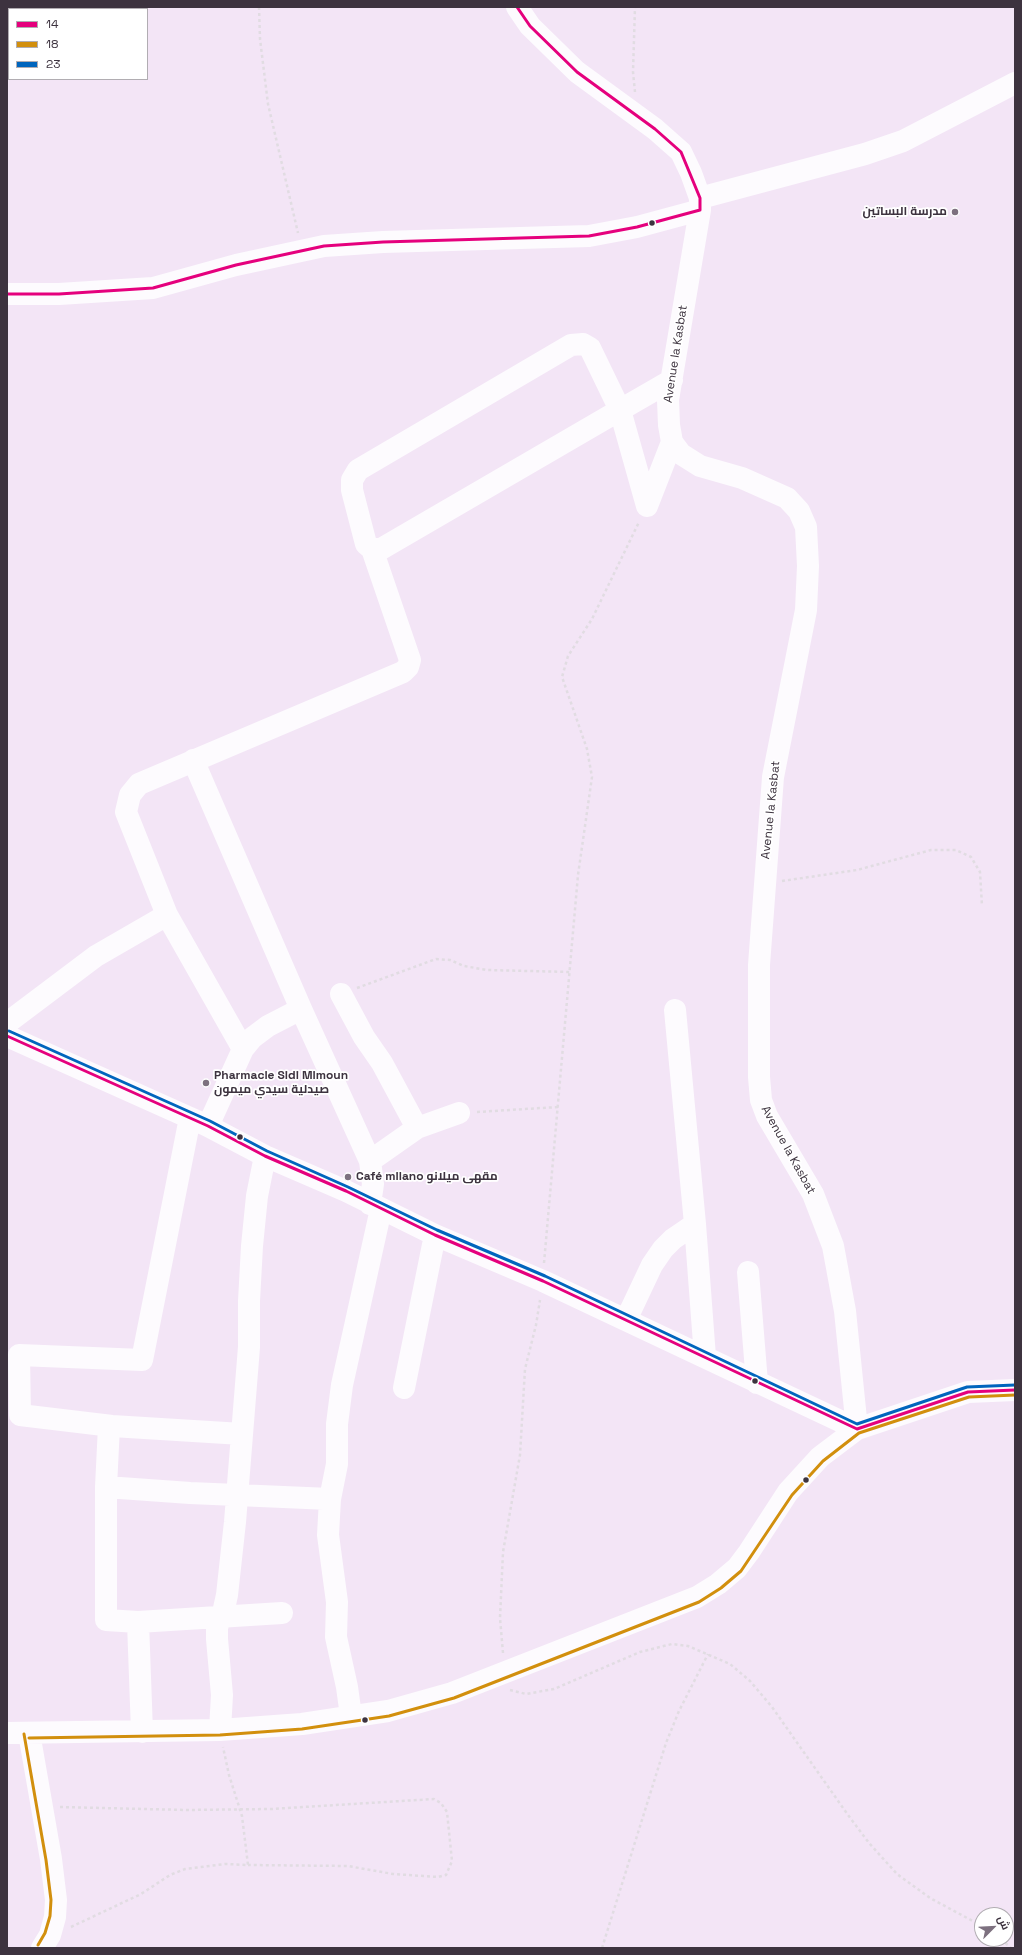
<!DOCTYPE html>
<html>
<head>
<meta charset="utf-8">
<style>
	body { margin:0 }
	#map { position:relative; width:1022px; height:1955px; overflow:hidden; background:#f3e5f6; font-family:"Space Grotesk",Cairo,sans-serif }
	canvas { display:block }
	.frame { position:absolute; inset:0; border:8px solid #3d333f; pointer-events:none }
	.legend { position:absolute; left:8px; top:8px; width:140px; height:72px; box-sizing:border-box; background:#fff; border:1px solid #b1adb2; margin:0; padding:5px 7px; list-style:none; font-size:12px; color:#3d333f }
	.legend li { display:flex; align-items:center; gap:8px; height:20px }
	.legend b { width:20px; border:1px solid #b1adb2 }
	.north { position:absolute; left:974px; top:1907px; width:40px; height:40px; box-sizing:border-box; background:#fff; border:1px solid #b1adb2; border-radius:50%; rotate:66deg; font-size:11px; font-weight:700; line-height:16px; text-align:center; color:#3d333f }
	.north::after { content:''; display:block; margin:auto; width:14px; height:18px; background:#7d717f; clip-path:polygon(50% 0,100% 100%,50% 72%,0 100%) }
</style>
</head>
<body>
<div id="map">
<canvas width="1022" height="1955"></canvas>
<div class="frame"></div>
<ul class="legend">
<li><b style="height:5px;background:#e5007d"></b>14</li>
<li><b style="height:5px;background:#d28f0d"></b>18</li>
<li><b style="height:5px;background:#0065bd"></b>23</li>
</ul>
<div class="north">ش</div>
</div>
<script>
const ctx = document.querySelector('canvas').getContext('2d');
ctx.lineJoin = 'round';
function shape(rows) {
  const path = new Path2D();
  for (const r of rows) {
    path.moveTo(r[0], r[1]);
    for (let i = 2; i < r.length; i += 2) path.lineTo(r[i], r[i + 1]);
  }
  return path;
}
function trace(path, color, width, dash) {
  ctx.strokeStyle = color;
  ctx.lineWidth = width;
  ctx.lineCap = dash ? 'butt' : 'round';
  ctx.setLineDash(dash || []);
  ctx.stroke(path);
}
function write(font, color, halo, rows, align = 'center') {
  ctx.font = font + ' "Space Grotesk",Cairo,sans-serif';
  ctx.lineWidth = 3.5;
  ctx.setLineDash([]);
  ctx.textBaseline = 'middle';
  ctx.strokeStyle = halo;
  ctx.fillStyle = color;
  for (const [text, x, y, turn = 0] of rows) {
    ctx.save();
    ctx.translate(x, y);
    ctx.rotate((+turn || 0) * Math.PI / 180);
    ctx.textAlign = isNaN(turn) ? turn : align;
    if (halo) ctx.strokeText(text, 0, 0);
    ctx.fillText(text, 0, 0);
    ctx.restore();
  }
}
trace(shape([
	[259,7,260,39,268,104,298,233],
	[635,92,633,72,635,7],
	[782,881,857,870,931,850,956,850,971,857,980,872,982,906],
	[357,988,436,959,450,960,464,966,487,970,570,972],
	[477,1112,558,1107],
	[544,1263,578,875,592,777,587,749,562,677,568,656,592,619,639,522],
	[503,1653,500,1618,503,1552,520,1455,525,1369,536,1325,540,1300],
	[510,1690,526,1694,554,1689,640,1652,672,1644,688,1646,730,1664,750,1681,772,1707,848,1815,869,1843,897,1874,930,1898,982,1926],
	[60,1807,187,1810,271,1809,434,1799,441,1803,447,1812,452,1861,446,1875,438,1877,393,1874,348,1866,248,1865],
	[71,1927,141,1894,170,1875,185,1869,225,1864,248,1865,242,1816,229,1775,223,1747],
	[1001,1939,1011,1948],
	[602,1948,666,1743,679,1711,708,1654]
]), '#e1dce2', 2.5, [3, 3]);
trace(shape([
	[517,7,530,26,577,72,655,129,681,152,691,173,700,198,700,210,668,400,669,425,672,442,681,454,700,466,742,478,787,498,799,511,806,527,808,566,806,610,773,777,759,965,759,1077,761,1100,767,1116,813,1194,833,1246,845,1311,857,1429],
	[700,198,865,154,903,141,1015,83],
	[7,294,59,294,153,288,236,265,324,246,383,242,589,236,637,227,700,210],
	[647,506,620,410,590,348,583,344,571,345,358,470,352,480,352,490,366,544,372,549,381,549,620,410,672,380],
	[647,506,672,442],
	[193,760,301,1009,370,1161,373,1184,370,1204],
	[341,994,364,1037,382,1063,417,1128],
	[675,1010,695,1224,705,1357],
	[7,1023,96,956,167,915],
	[7,1036,208,1126,265,1156,346,1191,435,1235,543,1281,857,1429],
	[243,1049,167,915,126,812,130,795,139,784,403,672,408,667,410,660,372,549],
	[190,1118,142,1360,19,1355,20,1415,112,1426,242,1434],
	[208,1126,243,1049,252,1038,268,1026,301,1009],
	[370,1161,417,1128,459,1113],
	[748,1272,757,1383],
	[626,1320,652,1265,663,1249,673,1239,695,1224],
	[404,1388,435,1235],
	[109,1426,106,1487,106,1620,138,1622,282,1613],
	[106,1487,190,1493,330,1499],
	[138,1622,142,1732],
	[351,1716,347,1687,336,1637,337,1602,328,1535,330,1499,337,1464,337,1424,342,1385,381,1209],
	[220,1730,222,1695,217,1639,217,1627,223,1613,227,1595,235,1522,249,1347,249,1301,252,1246,257,1196,265,1156],
	[7,1733,220,1730,302,1724,388,1711,452,1693,697,1597,718,1584,737,1568,749,1552,788,1492,820,1457,857,1429,968,1392,1015,1390],
	[29,1733,51,1859,56,1900,55,1917,50,1935,42,1948]
]), '#fdfbfe', 22);
trace(shape([
	[517,7,530,26,577,72,655,129,681,152,700,198,700,210],
	[7,294,59,294,153,288,236,265,324,246,383,242,589,236,637,227,700,210],
	[7,1036,208,1126,265,1156,346,1191,435,1235,543,1281,857,1429,968,1392,1015,1390]
]), '#e5007d', 3);
trace(shape([
	[24,1734,46,1860,51,1900,50,1916,45,1933,38,1945],
	[29,1738,220,1735,302,1729,389,1716,454,1698,699,1602,721,1588,741,1571,792,1495,823,1461,859,1433,969,1397,1015,1395]
]), '#d28f0d', 3);
trace(shape([
	[9,1031,210,1121,267,1151,348,1187,437,1230,545,1276,857,1424,967,1387,1015,1385]
]), '#0065bd', 3);
for (const [x, y, r, color] of [
	[955,212,4,"#7d717f"],
	[652,223,3.5,"#3d333f"],
	[206,1083,4,"#7d717f"],
	[240,1137,3.5,"#3d333f"],
	[348,1177,4,"#7d717f"],
	[755,1381,3.5,"#3d333f"],
	[806,1480,3.5,"#3d333f"],
	[365,1720,3.5,"#3d333f"]
]) {
  const dot = new Path2D();
  dot.arc(x, y, r, 0, 2 * Math.PI);
  ctx.fillStyle = color;
  ctx.fill(dot);
  trace(dot, '#fff', 1.5);
}
write('bold 12px', '#3d333f', '#fff', [
	["مدرسة البساتين",947,212,"right"],
	["Pharmacie Sidi Mimoun",214,1076],
	["صيدلية سيدي ميمون",214,1090],
	["Café milano مقهى ميلانو",356,1177]
], 'left');
write('12px', '#3d333f', '#fff', [
	["Avenue la Kasbat",676,354,-81],
	["Avenue la Kasbat",771,810,-84],
	["Avenue la Kasbat",788,1150,61]
]);
</script>
</body>
</html>
